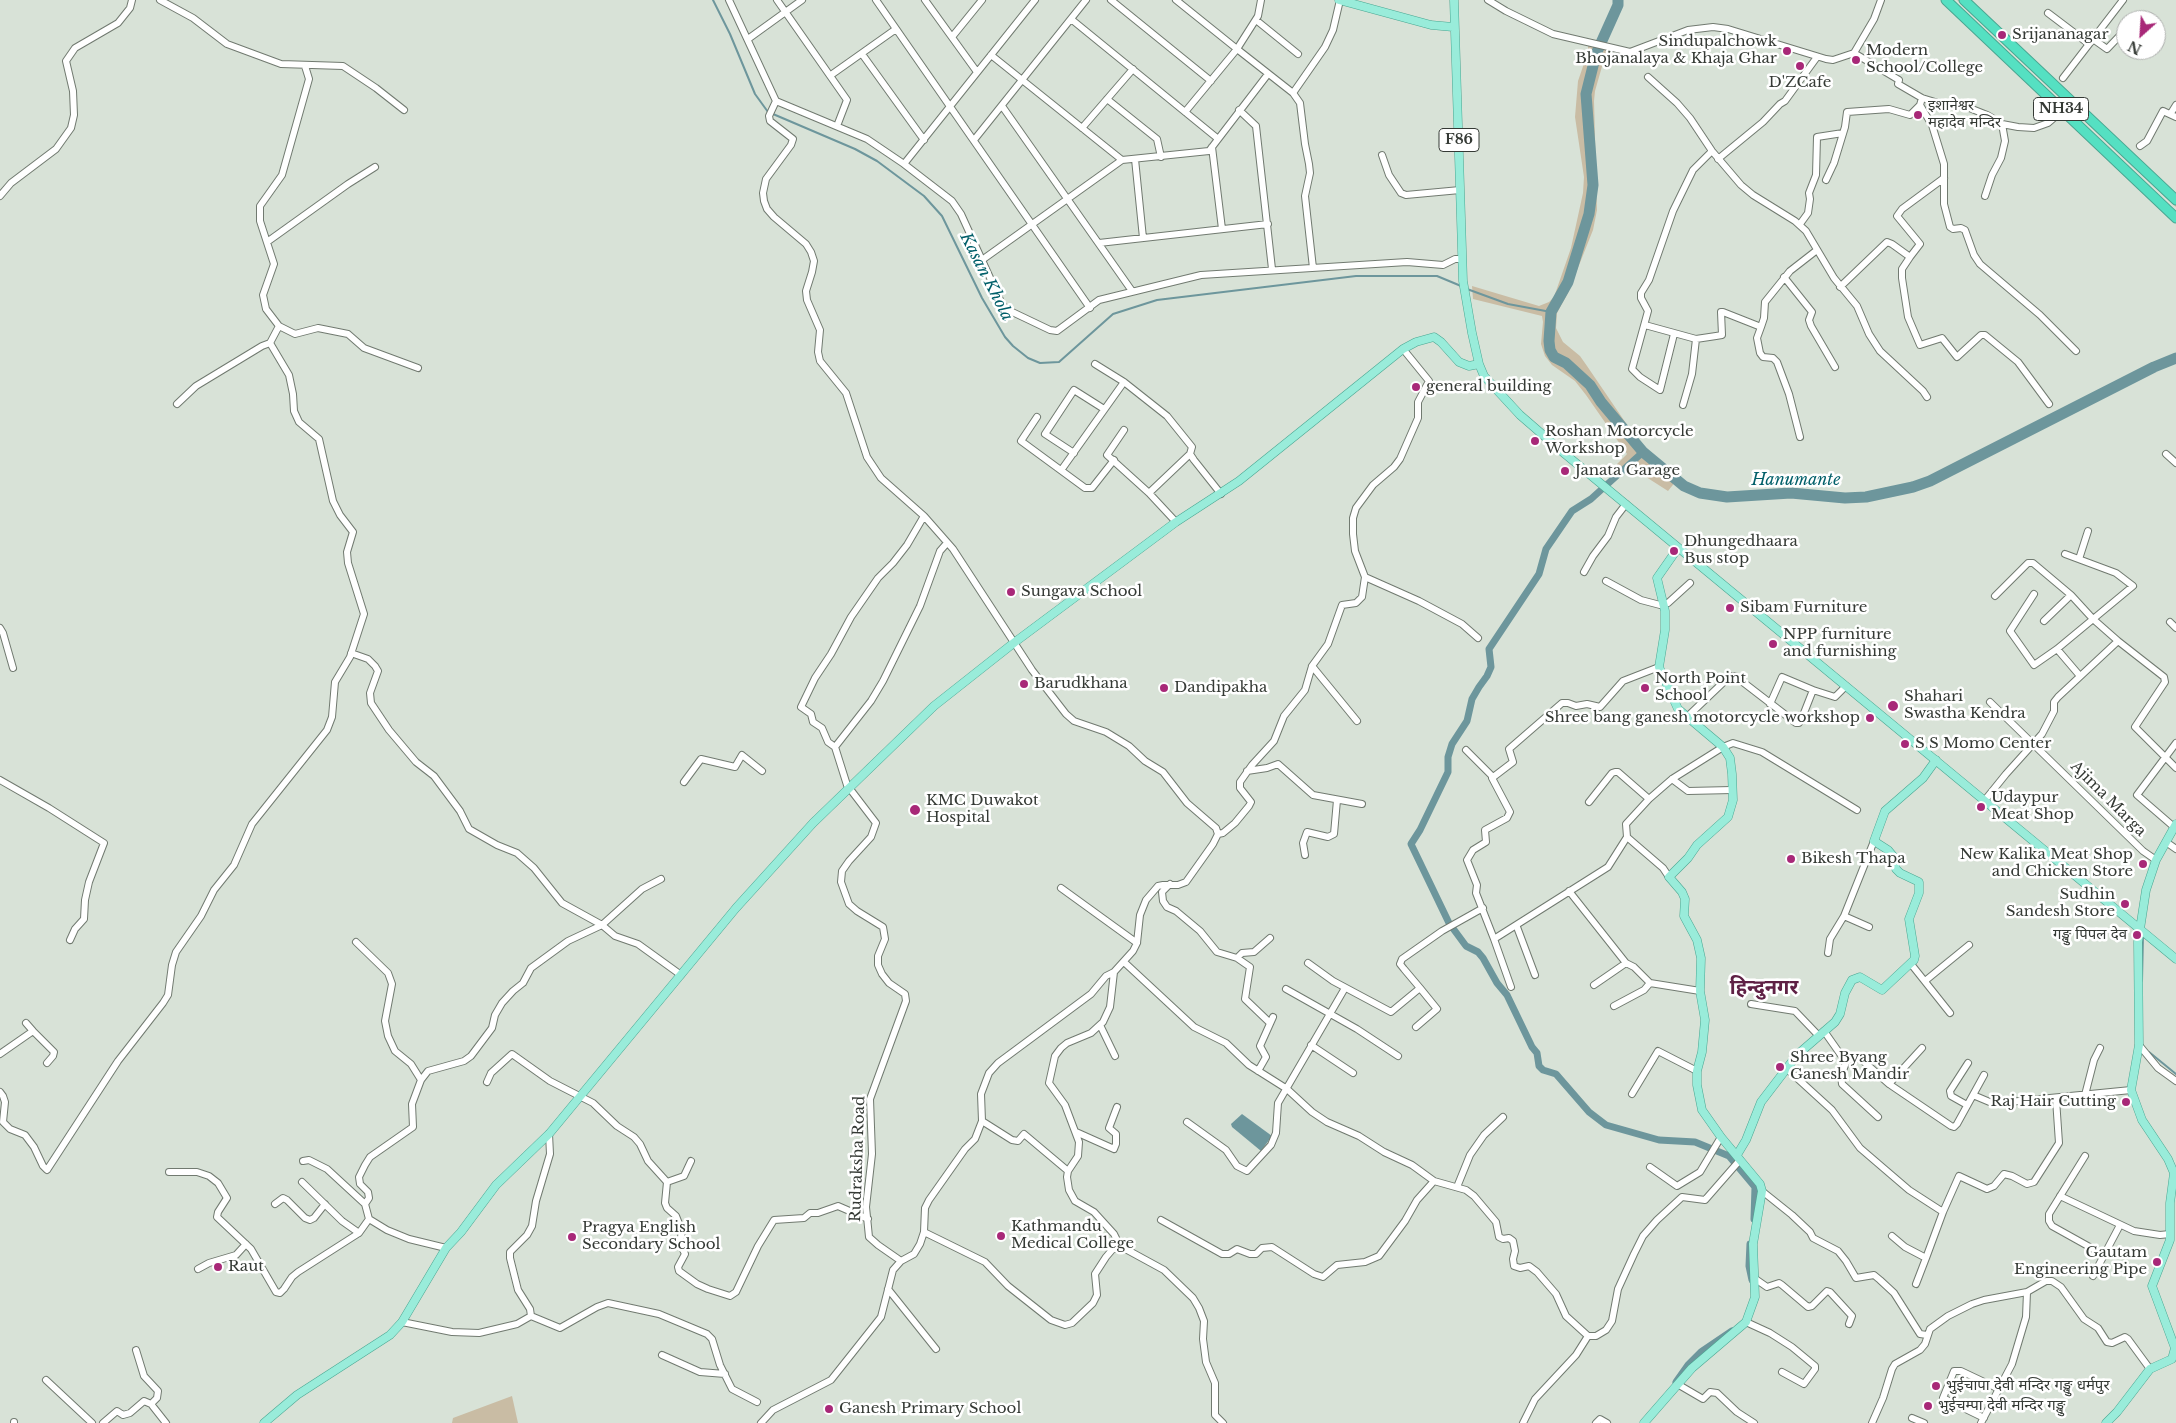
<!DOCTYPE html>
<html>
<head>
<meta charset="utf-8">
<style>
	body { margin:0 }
	#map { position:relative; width:2176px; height:1423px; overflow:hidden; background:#d8e2d7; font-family:"Libre Baskerville",serif }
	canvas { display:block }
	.north { position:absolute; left:2116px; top:10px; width:50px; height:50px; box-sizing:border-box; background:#fff; border:1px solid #aeb0ae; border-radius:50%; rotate:206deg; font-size:14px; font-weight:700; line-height:20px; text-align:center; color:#353a35 }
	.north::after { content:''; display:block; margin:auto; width:18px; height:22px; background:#a82878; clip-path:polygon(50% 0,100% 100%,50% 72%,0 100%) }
</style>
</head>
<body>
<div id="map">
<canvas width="2176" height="1423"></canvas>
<div class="north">N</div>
</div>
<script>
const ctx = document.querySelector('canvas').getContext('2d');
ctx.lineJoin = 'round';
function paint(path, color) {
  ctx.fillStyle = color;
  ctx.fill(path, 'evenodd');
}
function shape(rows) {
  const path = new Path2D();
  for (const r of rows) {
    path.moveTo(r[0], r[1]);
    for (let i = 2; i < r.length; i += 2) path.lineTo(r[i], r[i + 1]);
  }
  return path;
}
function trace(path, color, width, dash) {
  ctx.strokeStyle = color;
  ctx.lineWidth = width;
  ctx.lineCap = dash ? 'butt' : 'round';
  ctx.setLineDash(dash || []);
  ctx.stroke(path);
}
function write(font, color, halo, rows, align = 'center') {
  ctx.font = font + ' "Libre Baskerville","Noto Sans Devanagari",serif';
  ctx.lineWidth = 5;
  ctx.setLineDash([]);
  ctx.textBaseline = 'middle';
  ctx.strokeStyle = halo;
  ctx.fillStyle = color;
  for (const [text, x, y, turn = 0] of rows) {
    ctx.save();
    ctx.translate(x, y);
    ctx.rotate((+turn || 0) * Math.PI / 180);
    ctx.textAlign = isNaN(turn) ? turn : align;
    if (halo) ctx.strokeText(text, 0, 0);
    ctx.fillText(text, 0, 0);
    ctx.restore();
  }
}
paint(shape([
	[1957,0,1961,0,2176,202,2176,207],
	[1588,44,1607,49,1595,91,1594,101,1597,210,1593,230,1568,293,1557,313,1556,328,1563,342,1580,356,1587,366,1634,435,1652,455,1680,476,1668,491,1632,468,1627,468,1621,476,1616,469,1617,464,1627,454,1586,395,1575,381,1552,365,1545,356,1541,344,1543,322,1542,316,1473,299,1472,286,1539,306,1549,302,1554,297,1571,248,1583,193,1584,177,1575,117,1578,81,1588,52],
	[512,1396,518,1423,452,1423,453,1418]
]), '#c9bca4');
paint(shape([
	[1242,1114,1272,1136,1261,1151,1232,1127,1231,1124]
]), '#6d969c');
trace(shape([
	[713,0,730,34,755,94,768,112],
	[773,114,855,149,877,161,924,196,942,216,982,298,1005,337,1013,346,1028,358,1040,363,1059,362,1113,314,1157,300,1356,276,1437,276,1461,286],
	[1467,289,1508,304,1551,312],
	[2142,981,2143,936],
	[2149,1052,2176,1074]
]), '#6d969c', 2);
trace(shape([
	[1643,452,1591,499,1572,511,1546,549,1539,574,1489,649,1491,667,1487,676,1479,687,1472,699,1467,721,1452,744,1448,757,1448,772,1420,830,1411,844,1449,923,1466,946,1478,952,1483,958,1497,983,1507,995,1532,1047,1537,1053,1539,1066,1543,1070,1556,1074,1589,1112,1606,1125,1659,1140,1695,1142,1729,1156,1755,1187,1754,1219],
	[1750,1244,1749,1266,1752,1280],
	[1676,1382,1688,1365,1701,1352,1732,1331]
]), '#6d969c', 7);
trace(shape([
	[1618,0,1618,5,1596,54,1586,94,1593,185,1589,214,1568,282,1551,312,1549,341,1550,350,1554,357,1566,363,1590,385,1601,402,1643,452,1684,486,1700,493,1727,497,1791,493,1845,498,1866,497,1913,487,1930,481,2154,367,2176,358]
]), '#6d969c', 11);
const minor = shape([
	[160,0,193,18,227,44,281,64,343,66,376,88,404,110],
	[729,0,776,101,867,139,904,164,952,201,961,214,1001,302,1006,309,1050,330,1057,331,1099,300,1201,275,1407,262,1443,265,1455,259,1462,259],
	[777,0,847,100,837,126],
	[876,0,1090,308],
	[925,0,977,72],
	[1111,0,1211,81],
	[1176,0,1237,49,1185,112],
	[1261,0,1258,16,1237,49,1293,93,1300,103,1305,144,1309,164,1310,173,1305,196,1313,268],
	[1488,0,1506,11,1553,34,1630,52,1688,30,1713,27,1728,29,1826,59,1833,60,1854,53,1874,19,1881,0],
	[2048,13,2089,44],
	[1071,19,1217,138],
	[1256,20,1298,54],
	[952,37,982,0],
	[748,39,802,0],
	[2093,39,2107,49,2126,29],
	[1854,53,1899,80,1898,84,1922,98,1945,105,1959,105,1972,109,1987,115,2002,124,2018,127,2034,128,2048,123,2055,117],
	[862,54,924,140],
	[305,66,309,79,282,175,260,206,260,221,274,264,263,295,266,309,279,326,295,334,318,328,348,334,364,348,418,368],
	[831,75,896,29],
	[1648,77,1677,103,1690,118,1712,151,1741,185,1753,195,1795,221,1806,231,1834,278,1857,306,1869,334,1880,351,1923,391,1927,397],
	[2063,78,2123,0],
	[1293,93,1325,47,1333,30,1340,0],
	[1922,98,1920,105,1932,125,1944,164,1944,204,1950,227,1953,229,1961,228,1965,230,1974,255,1980,264,2040,315,2076,351],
	[1107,99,1157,139,1161,157],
	[776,101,769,116,770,121,793,139,791,145,766,179,763,193,764,201,767,209,774,217,806,244,811,252,814,261,812,272,806,291,807,300,820,330,818,352,820,361,846,393,867,457,881,478,924,516,953,549,1032,670,1066,714,1074,721,1106,732,1129,746,1145,761,1163,772,1187,803,1216,828,1218,834,1213,844,1186,882,1178,885,1163,885,1158,886,1146,900,1140,915,1137,943,1133,951,1114,972,1110,1007,1103,1022,1091,1033,1067,1043,1061,1048,1055,1056,1049,1083,1065,1105,1079,1142,1078,1156,1068,1171,1067,1177,1069,1190,1075,1201,1094,1212,1114,1234,1120,1246,1164,1270,1193,1298,1199,1308,1204,1321,1203,1339,1206,1362,1215,1383,1215,1415,1223,1423],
	[1002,106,1132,291],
	[1239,110,1256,126,1272,269],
	[2171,113,2176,105],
	[1082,128,1133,69],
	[974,140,1086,0],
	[2140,146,2147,141,2163,111,2176,117],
	[1212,147,1222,229],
	[1382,155,1389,175,1401,193,1406,195,1460,190],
	[1135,159,1143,238],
	[1718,159,1763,122,1780,104,1785,101,1817,57],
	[1122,160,1209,151,1268,74],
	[904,164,1035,0],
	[1826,180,1834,163,1845,127,1847,112,1889,109,1910,115,1920,105],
	[0,196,11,183,56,149,71,128,74,115,73,91,66,61,75,48,118,23,130,8,132,0],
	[1985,196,1992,175,2001,158,2005,141,2002,124],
	[1800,224,1808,213,1810,199,1809,193,1816,175,1817,137,1843,133],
	[267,242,348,184,375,167],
	[1099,243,1268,224],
	[1910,257,1920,244,1897,216,1902,209,1944,178],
	[982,260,1122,160,991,55],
	[1784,277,1812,312,1809,320,1811,326,1835,367],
	[1840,287,1887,242,1892,244,1910,257,1902,269,1902,278,1908,317,1920,345,1942,338,1957,357,1981,335,1985,335,2018,362,2049,404],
	[1645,325,1696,339,1716,336,1722,335,1721,312,1723,312,1761,327,1764,318,1765,302,1790,271,1817,250],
	[1761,327,1757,338,1760,353,1763,357,1773,358,1777,362,1789,394,1800,437],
	[1674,334,1660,390,1640,377,1632,369,1648,311,1641,298,1641,293,1649,280,1673,211,1693,170,1712,151],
	[1095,364,1124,382,1167,416,1192,447,1190,454,1194,460,1221,494],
	[177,404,196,386,262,346,270,343,279,326],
	[1683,405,1692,374,1696,339],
	[1037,417,1021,441,1085,488,1092,488,1114,460],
	[1124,430,1107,455,1149,493,1176,522],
	[1074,453,1045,434,1074,390,1104,409],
	[2166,454,2176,463],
	[1062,469,1124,382],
	[1149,493,1190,454],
	[2079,559,2088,531],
	[1584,572,1593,556,1608,536,1616,517,1626,504],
	[1365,577,1419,601,1462,624,1478,638],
	[1606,581,1641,600,1660,605,1668,603,1690,583],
	[2034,594,2010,631,2034,665,2057,649,2133,586,2116,573,2065,554],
	[1995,596,2028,563,2033,563,2071,595,2093,619,2118,641,2164,677,2165,682,2135,727,2176,768],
	[2044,621,2071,595],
	[2170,622,2176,628],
	[0,628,3,633,13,668],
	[2057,649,2080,676],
	[351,653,368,659,375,666,378,671,370,693,371,703,389,730,416,762,434,776,460,811,469,829,497,845,517,853,534,868,562,903,602,925,615,936,638,944,681,975],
	[1312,666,1357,721],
	[1990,702,2143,851,2156,860],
	[1770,704,1782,677,1813,690],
	[1687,717,1730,676,1735,676,1796,723,1799,723,1802,718,1813,690,1835,697,1846,686],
	[835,747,871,701,883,681,920,606,940,551,947,543],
	[1466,750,1493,777],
	[1247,771,1267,768,1278,764,1313,795,1362,804],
	[1672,779,1688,791,1732,790],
	[0,780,49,808,104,843,89,882,85,900,84,919,75,929,70,940],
	[684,782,701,759,735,767,742,755,762,771],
	[1985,800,2006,774,2042,734,2054,711,2054,702,2058,697,2118,641],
	[1589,802,1612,773,1615,772,1618,772,1649,799],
	[2174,827,2137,795,2176,743],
	[1218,834,1223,833,1235,823,1249,806,1251,802,1240,788,1240,782,1252,765,1274,741,1284,716,1305,690,1312,666,1328,644,1342,605,1356,603,1362,597,1365,577,1355,551,1353,534,1353,518,1356,508,1373,485,1394,467,1400,459,1418,418,1418,402,1429,381,1403,349],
	[1627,837,1626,824,1649,799,1672,779,1723,747,1733,743,1762,752,1857,810],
	[2166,842,2176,849],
	[1305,855,1303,843,1307,832,1328,837,1334,834,1337,800],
	[1170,884,1162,892,1163,901,1167,907,1176,911,1200,931,1217,952,1237,958,1250,967,1245,999,1270,1023],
	[1061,888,1137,943],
	[1569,891,1626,963,1634,967,1650,983,1700,991],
	[1844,916,1869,927],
	[1517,927,1535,975],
	[1494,939,1476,893,1477,885,1467,860,1473,850,1486,842,1485,830,1507,818,1510,812,1492,778,1513,762,1509,749,1562,703,1568,703,1576,706,1587,704,1600,707,1623,681,1659,667],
	[356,942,388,973,392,984,385,1021,388,1036,395,1051,411,1064,421,1080],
	[1828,953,1830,939,1844,916,1874,841],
	[1237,958,1242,953,1254,952,1270,938],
	[1124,962,1194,1027,1226,1043,1249,1065,1287,1089,1312,1112,1327,1122,1359,1136,1384,1152,1412,1165,1434,1181,1466,1190,1474,1196,1496,1222,1499,1237,1503,1239,1509,1238,1513,1241,1515,1251,1513,1259,1514,1266,1520,1268,1529,1266,1537,1272,1556,1294,1566,1316,1588,1336],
	[1308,963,1333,981,1391,1012,1420,988,1404,969,1400,964,1402,959,1442,931,1483,908],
	[1911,964,1950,1013],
	[1925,981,1969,945],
	[1594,985,1626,963],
	[1511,987,1494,939,1608,867,1627,837,1663,868,1669,877],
	[1286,989,1357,1029,1398,1056],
	[1751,1004,1795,1011,1818,1035],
	[1614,1006,1644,990,1650,983],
	[1100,1025,1115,1056],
	[1416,1027,1437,1009,1420,988],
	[33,1031,54,1052,53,1056,47,1063],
	[1824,1031,1843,1058,1847,1060,1857,1058,1862,1060,1889,1084,1951,1126,1954,1127,1957,1124,1984,1075],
	[1311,1045,1353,1073],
	[2139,1045,2158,1068,2176,1081],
	[0,1054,33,1031,26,1023],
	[1847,1060,1841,1076,1842,1084,1878,1117],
	[1786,1068,1832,1110,1860,1148,1909,1190,1943,1212],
	[1258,1071,1266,1057,1260,1046,1273,1017],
	[487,1082,491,1073,512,1054,550,1081,593,1103,617,1126,634,1137,640,1144,648,1161,667,1182,665,1203,667,1208,676,1216,682,1231,680,1243,685,1254,678,1267,679,1271,697,1284,708,1289,730,1296,736,1292,758,1246,774,1220,804,1218,810,1213,818,1213,838,1206,868,1219],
	[1889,1084,1922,1048],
	[0,1092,3,1096,5,1102,3,1122,10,1129,25,1135,34,1147,43,1166,47,1170,118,1061,163,1003,168,995,172,965,176,952,201,916,214,890,234,865,252,824,327,730,332,717,335,682,350,657,364,614,348,563,347,552,353,532,340,515,333,501,319,439,299,422,294,411,293,394,289,375,270,343],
	[1632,1094,1658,1051,1697,1071],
	[1973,1095,1992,1103,1999,1103,2131,1090],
	[2085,1095,2094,1060,2100,1048],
	[1967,1105,1951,1096,1950,1091,1968,1063],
	[982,1121,1012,1140,1018,1141,1024,1134,1068,1171],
	[1187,1122,1226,1150,1237,1166,1247,1171,1271,1145,1276,1133,1278,1103,1345,988],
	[1076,1132,1114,1149,1116,1144,1116,1134,1109,1128,1117,1107],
	[549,1134,550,1154,536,1201,532,1226,527,1235,510,1252,510,1258,518,1290,530,1309,531,1316,560,1328,597,1307,608,1303,659,1314,707,1334,712,1339,720,1365,732,1389,757,1402],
	[2085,1156,2049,1214,2049,1221,2052,1226,2104,1255],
	[303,1161,309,1160,327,1169,365,1204],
	[1650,1167,1677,1186,1700,1172,1721,1137],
	[169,1172,197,1172,209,1176,218,1183,227,1198,218,1212,217,1217,251,1249,276,1292,280,1293,284,1289,292,1277,298,1272,359,1233,369,1219],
	[302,1182,342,1221,359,1233],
	[667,1182,684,1176,691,1161],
	[1457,1187,1470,1155,1484,1135,1503,1117],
	[1762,1191,1792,1215,1810,1232,1813,1238,1838,1251,1846,1261,1856,1278,1874,1275,1880,1280,1894,1293,1920,1334,1927,1335],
	[2060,1196,2134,1231,2160,1235,2170,1234],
	[275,1204,283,1198,287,1200,305,1218,310,1220,314,1218,325,1204],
	[1161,1220,1222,1254,1229,1254,1237,1249,1250,1254,1256,1254,1262,1248,1272,1247,1314,1274,1323,1277,1337,1265,1365,1262,1379,1256,1405,1221,1417,1200,1434,1181],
	[924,1232,985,1262,1008,1286,1051,1320,1065,1325,1072,1323,1093,1303,1097,1295,1095,1274,1106,1257,1112,1250,1120,1246],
	[1892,1236,1905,1247,1926,1258,1943,1212,1959,1176,1987,1189,1994,1186,2004,1174,2012,1176,2027,1184,2034,1182,2059,1143,2056,1099],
	[446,1248,409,1239,387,1230,369,1219,365,1204,369,1198,368,1192,360,1184,359,1177,365,1165,370,1157,413,1127,412,1104,421,1080,428,1071,464,1061,471,1056,492,1028,495,1015,502,1003,513,991,523,983,531,968,568,941,602,925,642,889,661,879],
	[901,1261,878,1245,869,1237,866,1207,872,1154,870,1099,906,1001,905,994,889,983,882,974,878,965,878,956,885,939,883,927,857,911,849,904,841,882,842,871,849,861,871,837,876,823,847,785,835,747,828,742,822,728,813,722,811,714,801,707,815,678,831,654,851,617,878,578,893,563,907,545,924,516],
	[198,1269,209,1263,236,1255,246,1244],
	[2093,1276,2120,1225],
	[1754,1278,1767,1287,1779,1283,1782,1285,1808,1307,1812,1306,1827,1291,1830,1292,1852,1316,1849,1324],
	[1916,1284,1926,1258],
	[888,1289,936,1349],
	[402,1322,452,1332,479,1333,517,1324,531,1316],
	[1746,1322,1770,1333,1792,1347,1815,1366,1815,1369,1804,1384,1782,1372],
	[1588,1336,1596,1336,1606,1330,1612,1321,1618,1289,1634,1254,1643,1236,1657,1220,1682,1197,1705,1200,1740,1160],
	[136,1350,144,1376,158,1391,157,1398,151,1404],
	[662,1355,700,1372,725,1374],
	[46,1380,92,1423],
	[1679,1385,1703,1399,1710,1392,1717,1393,1737,1412,1754,1423],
	[1912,1418,1924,1423],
	[1984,1418,1943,1398,1954,1371,1961,1371,1999,1389],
	[14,1423,14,1422],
	[103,1423,117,1411,123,1415,130,1413,144,1401,151,1404,166,1423],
	[761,1423,773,1410,831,1380,881,1317,893,1270,901,1261,914,1254,920,1244,924,1232,925,1208,929,1200,965,1149,975,1139,982,1121,981,1094,989,1073,998,1063,1091,994,1106,976,1114,972],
	[1523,1423,1535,1399,1576,1355,1588,1336],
	[1596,1423,1600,1419,1607,1423],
	[1872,1423,1883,1398,1892,1369,1895,1364,1920,1350,1925,1344,1930,1329,1948,1316,1972,1304,1984,1300,2027,1292,2046,1281,2052,1281,2061,1287,2084,1319,2098,1328,2107,1342,2112,1343,2125,1337,2128,1339,2150,1369],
	[1981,1423,2012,1364,2026,1317,2027,1292]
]);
const major = shape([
	[1339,0,1431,25,1453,27],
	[1454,0,1463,281,1472,333,1479,364,1484,376,1520,415,1565,454,2176,959],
	[1737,1155,1746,1140,1761,1102,1797,1055,1835,1022,1840,1014,1845,993,1852,980,1860,977,1882,990,1914,960,1915,956,1909,919,1919,893,1919,882,1900,873,1896,869,1893,856,1888,850,1874,841,1885,811,1923,778,1936,760],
	[264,1423,297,1395,390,1335,402,1322,446,1248,461,1232,496,1185,549,1134,736,908,813,823,934,706,1015,642,1176,522,1239,481,1403,349,1416,342,1434,337,1441,342,1459,362,1469,366,1479,364],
	[1644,1423,1692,1368,1746,1322,1755,1297,1753,1244,1762,1191,1760,1184,1721,1137,1702,1110,1697,1085,1697,1071,1702,1052,1705,1020,1700,991,1701,958,1697,940,1684,916,1685,899,1682,892,1669,877,1688,858,1697,845,1728,817,1733,800,1732,774,1730,758,1723,747,1678,709,1659,667,1665,630,1665,611,1657,578,1678,548],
	[2106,1423,2117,1412,2150,1369,2172,1359,2175,1348,2152,1286,2170,1240,2170,1203,2174,1173,2168,1159,2142,1120,2131,1090,2139,1045,2138,942,2146,890,2156,860,2176,824]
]);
const highway = shape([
	[1946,0,2176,218],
	[1964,0,2176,200]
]);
trace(minor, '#717a70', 8);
trace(major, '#4aa691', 9);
trace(highway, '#4aa691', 11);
trace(minor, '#fff', 6);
trace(major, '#99ecda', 8);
trace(highway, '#55e0c2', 9);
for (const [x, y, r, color] of [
	[2002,35,5,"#a82878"],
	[1787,51,5,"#a82878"],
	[1856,60,5,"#a82878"],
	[1800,66,5,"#a82878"],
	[1918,115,5,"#a82878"],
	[1416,387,5,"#a82878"],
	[1535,441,5,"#a82878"],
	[1565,471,5,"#a82878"],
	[1674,551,5,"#a82878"],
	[1011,592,5,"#a82878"],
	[1730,608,5,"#a82878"],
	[1773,644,5,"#a82878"],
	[1024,684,5,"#a82878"],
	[1164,688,5,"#a82878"],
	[1645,688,5,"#a82878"],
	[1893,706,6,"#a82878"],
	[1870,718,5,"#a82878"],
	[1905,744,5,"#a82878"],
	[1981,807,5,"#a82878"],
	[915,810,6,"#a82878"],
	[1791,859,5,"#a82878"],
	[2143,864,5,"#a82878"],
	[2125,904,5,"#a82878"],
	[2137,935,5,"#a82878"],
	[1780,1067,5,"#a82878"],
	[2126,1102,5,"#a82878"],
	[1001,1236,5,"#a82878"],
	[572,1237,5,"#a82878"],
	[2157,1262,5,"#a82878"],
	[218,1267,5,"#a82878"],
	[1936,1386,5,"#a82878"],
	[1928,1406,5,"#a82878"],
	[829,1409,5,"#a82878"]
]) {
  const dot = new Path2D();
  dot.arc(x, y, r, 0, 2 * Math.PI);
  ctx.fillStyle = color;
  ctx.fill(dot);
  trace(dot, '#fff', 2);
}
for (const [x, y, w] of [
	[2061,109,55],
	[1459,140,40]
]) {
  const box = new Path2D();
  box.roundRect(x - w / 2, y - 11.5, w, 23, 4);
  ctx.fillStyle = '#fff';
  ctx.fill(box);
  trace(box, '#353a35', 1);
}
write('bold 14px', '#353a35', null, [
	["NH34",2061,109],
	["F86",1459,140]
]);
write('15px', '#353a35', '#fff', [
	["Srijananagar",2012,35],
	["Sindupalchowk",1777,42,"right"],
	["Bhojanalaya & Khaja Ghar",1777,59,"right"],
	["Modern",1866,51],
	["School/College",1866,68],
	["D'ZCafe",1800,83,"center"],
	["इशानेश्वर",1928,106],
	["महादेव मन्दिर",1928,123],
	["general building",1426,387],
	["Roshan Motorcycle",1545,432],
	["Workshop",1545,449],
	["Janata Garage",1575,471],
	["Dhungedhaara",1684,542],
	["Bus stop",1684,559],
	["Sungava School",1021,592],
	["Sibam Furniture",1740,608],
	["NPP furniture",1783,635],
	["and furnishing",1783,652],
	["North Point",1655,679],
	["School",1655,696],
	["Barudkhana",1034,684],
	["Dandipakha",1174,688],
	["Shahari",1904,697],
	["Swastha Kendra",1904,714],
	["Shree bang ganesh motorcycle workshop",1860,718,"right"],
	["S S Momo Center",1915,744],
	["Udaypur",1991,798],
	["Meat Shop",1991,815],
	["KMC Duwakot",926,801],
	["Hospital",926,818],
	["New Kalika Meat Shop",2133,855,"right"],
	["and Chicken Store",2133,872,"right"],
	["Bikesh Thapa",1801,859],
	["Sudhin",2115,895,"right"],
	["Sandesh Store",2115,912,"right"],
	["गङ्खु पिपल देव",2127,935,"right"],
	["Shree Byang",1790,1058],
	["Ganesh Mandir",1790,1075],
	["Raj Hair Cutting",2116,1102,"right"],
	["Kathmandu",1011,1227],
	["Medical College",1011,1244],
	["Pragya English",582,1228],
	["Secondary School",582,1245],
	["Gautam",2147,1253,"right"],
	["Engineering Pipe",2147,1270,"right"],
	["Raut",228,1267],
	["भुईचापा देवी मन्दिर गङ्खु धर्मपुर",1946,1386],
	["भुईचम्पा देवी मन्दिर गङ्खु",1938,1406],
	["Ganesh Primary School",839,1409]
], 'left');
write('15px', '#353a35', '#fff', [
	["Ajima Marga",2108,799,45],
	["Rudraksha Road",858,1159,-88]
]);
write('italic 16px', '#005f69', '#fff', [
	["Kasan Khola",986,277,63],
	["Hanumante",1796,480]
]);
write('bold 20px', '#5f2145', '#fff', [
	["हिन्दुनगर",1764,988]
]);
</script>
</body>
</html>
